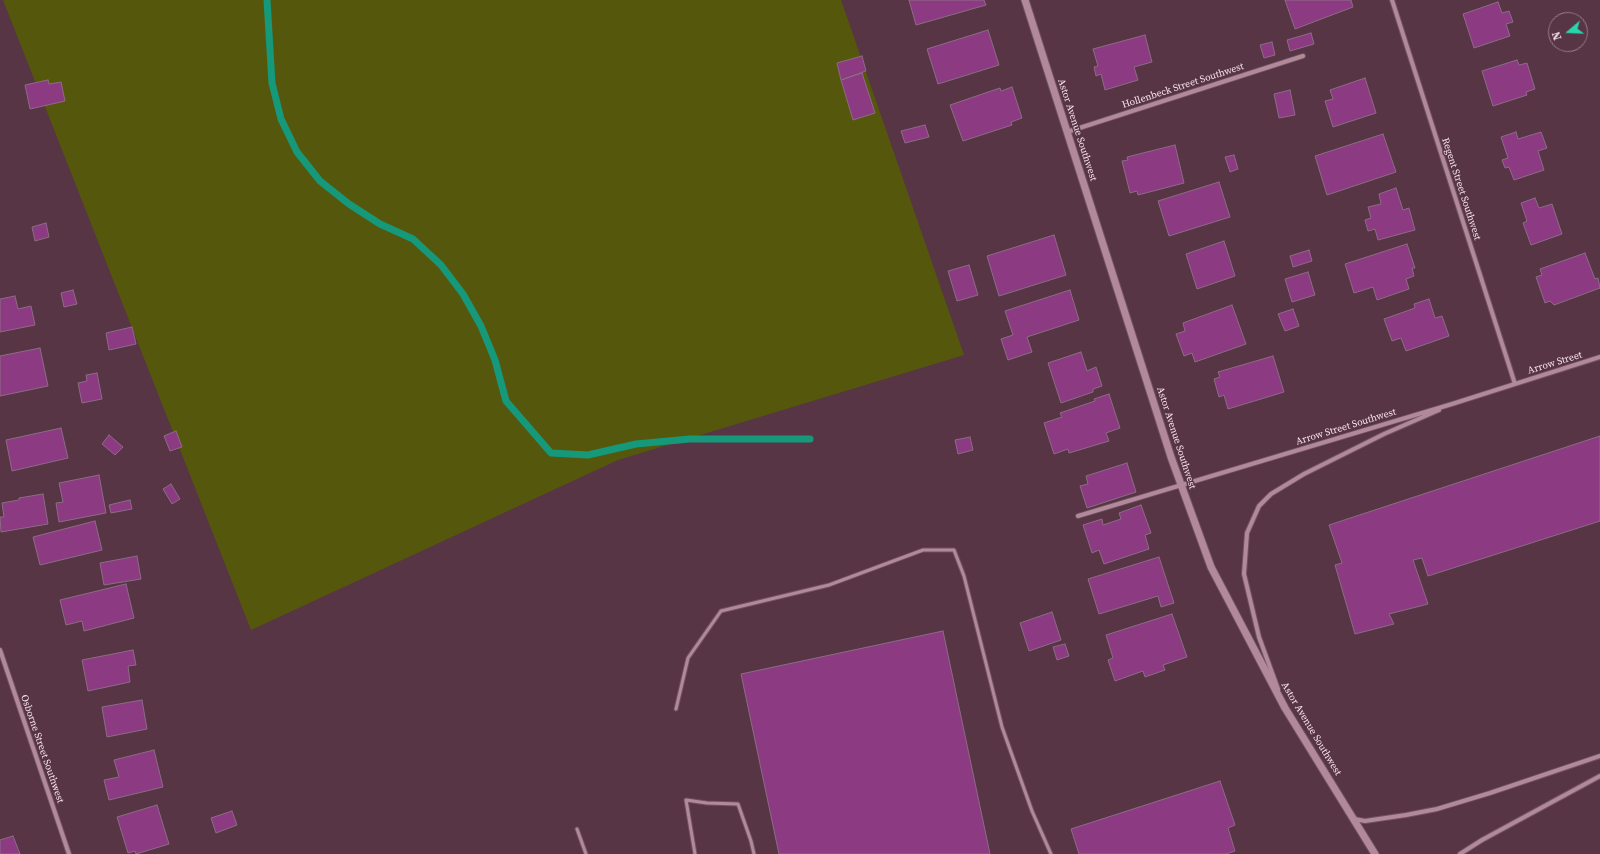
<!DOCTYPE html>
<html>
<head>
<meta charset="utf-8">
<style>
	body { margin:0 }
	#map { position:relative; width:1600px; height:854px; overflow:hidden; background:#573544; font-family:"Source Serif 4",serif }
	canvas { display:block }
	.north { position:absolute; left:1548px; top:12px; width:40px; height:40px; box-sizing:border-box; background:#573544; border:1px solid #977a86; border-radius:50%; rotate:251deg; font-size:11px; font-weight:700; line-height:16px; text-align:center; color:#f8e1ea }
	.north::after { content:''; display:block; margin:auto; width:14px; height:18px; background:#28d5ad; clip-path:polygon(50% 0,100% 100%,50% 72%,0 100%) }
</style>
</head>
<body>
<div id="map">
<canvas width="1600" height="854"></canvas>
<div class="north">N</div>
</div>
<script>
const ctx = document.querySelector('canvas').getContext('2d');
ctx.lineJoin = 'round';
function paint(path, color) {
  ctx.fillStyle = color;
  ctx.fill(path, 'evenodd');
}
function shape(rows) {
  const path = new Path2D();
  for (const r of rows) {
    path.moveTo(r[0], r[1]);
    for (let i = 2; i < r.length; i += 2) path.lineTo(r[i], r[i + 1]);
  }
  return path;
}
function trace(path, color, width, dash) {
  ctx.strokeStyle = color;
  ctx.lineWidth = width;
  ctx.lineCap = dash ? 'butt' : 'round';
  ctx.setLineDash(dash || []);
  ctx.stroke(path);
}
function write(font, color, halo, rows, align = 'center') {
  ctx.font = font + ' "Source Serif 4",serif';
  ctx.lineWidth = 3;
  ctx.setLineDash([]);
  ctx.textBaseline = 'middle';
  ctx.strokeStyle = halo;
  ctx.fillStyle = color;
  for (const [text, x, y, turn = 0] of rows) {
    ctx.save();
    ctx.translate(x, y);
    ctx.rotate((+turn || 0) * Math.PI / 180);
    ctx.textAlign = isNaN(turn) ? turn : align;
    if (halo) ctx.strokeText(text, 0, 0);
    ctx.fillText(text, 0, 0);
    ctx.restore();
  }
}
paint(shape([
	[3,0,841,0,964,355,618,460,251,630]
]), '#55580c');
trace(shape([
	[267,0,272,83,281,119,297,152,320,181,349,204,380,224,413,239,441,265,463,294,481,326,495,360,506,401,551,453,588,455,636,444,690,439,810,439]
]), '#16987b', 7);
const building = shape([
	[909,0,984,0,986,5,916,25,909,0],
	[1285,0,1351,0,1353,7,1295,29,1285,0],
	[1498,2,1502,13,1509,11,1513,22,1506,24,1510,36,1474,48,1463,14,1498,2],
	[988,30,999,65,938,84,927,49,988,30],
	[1311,33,1314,44,1290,51,1287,40,1311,33],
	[1145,35,1152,62,1134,67,1138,80,1105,90,1101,74,1096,76,1094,67,1098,66,1093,49,1145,35],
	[1272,42,1275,55,1264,58,1260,45,1272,42],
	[862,56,866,71,841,80,837,63,862,56],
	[1517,60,1519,65,1527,63,1535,89,1526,92,1527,95,1493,106,1482,71,1517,60],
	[862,73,875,113,853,120,841,80,862,73],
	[1365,78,1376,113,1333,127,1325,101,1333,99,1330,90,1365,78],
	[48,80,49,84,61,82,65,101,30,109,25,85,48,80],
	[1012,87,1022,118,1011,122,1012,125,963,141,950,105,1000,88,1001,91,1012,87],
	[1290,90,1295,115,1279,118,1274,94,1290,90],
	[925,125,929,137,905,143,901,131,925,125],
	[1516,132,1518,139,1541,132,1547,148,1538,151,1544,170,1514,180,1509,167,1505,168,1502,160,1508,158,1501,137,1516,132],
	[1383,134,1396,172,1327,195,1315,156,1383,134],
	[1175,145,1184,183,1138,195,1137,191,1130,193,1122,161,1128,160,1127,157,1175,145],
	[1234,155,1238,169,1230,172,1225,157,1234,155],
	[1219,182,1230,217,1169,236,1158,201,1219,182],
	[1396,188,1403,210,1409,208,1415,230,1378,240,1375,229,1368,231,1365,220,1371,218,1368,207,1381,204,1379,194,1396,188],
	[1535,198,1539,208,1552,204,1562,234,1531,245,1523,223,1527,221,1521,203,1535,198],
	[46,223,49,237,35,241,32,227,46,223],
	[1054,235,1066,275,999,296,987,256,1054,235],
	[1224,241,1235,276,1197,289,1186,254,1224,241],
	[1407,244,1415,268,1412,268,1414,276,1406,279,1409,289,1377,300,1373,287,1354,293,1345,264,1407,244],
	[1309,250,1312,261,1293,267,1290,256,1309,250],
	[1585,253,1595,279,1598,278,1600,288,1554,305,1550,301,1545,303,1536,277,1542,275,1540,269,1585,253],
	[969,265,978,295,957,301,948,271,969,265],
	[1308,272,1315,295,1292,302,1285,279,1308,272],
	[73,290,77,304,64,307,61,293,73,290],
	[1070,290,1079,320,1027,337,1032,352,1008,360,1001,339,1013,335,1005,311,1070,290],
	[15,296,18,309,31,306,35,325,0,332,0,299,15,296],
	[1429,299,1435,318,1442,316,1449,336,1406,351,1401,338,1392,341,1384,319,1415,308,1414,304,1429,299],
	[1232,305,1246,344,1195,362,1192,353,1184,356,1176,334,1185,331,1183,323,1232,305],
	[1293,309,1299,326,1285,331,1278,314,1293,309],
	[132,327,136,344,109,350,106,333,132,327],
	[40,348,48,386,0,396,0,356,40,348],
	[1081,352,1087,371,1096,367,1102,386,1093,389,1093,392,1061,403,1048,363,1081,352],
	[1273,356,1284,392,1228,409,1224,395,1219,397,1214,379,1220,377,1218,372,1273,356],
	[97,373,102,399,82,403,78,383,87,381,86,375,97,373],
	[1109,394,1120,428,1106,433,1109,441,1069,453,1068,449,1054,454,1044,423,1062,417,1060,413,1095,401,1094,399,1109,394],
	[61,428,68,458,12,471,6,440,61,428],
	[176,431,182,447,170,451,164,436,176,431],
	[109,435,123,447,115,455,102,444,109,435],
	[1600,436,1600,521,1428,576,1422,558,1413,560,1428,604,1389,614,1394,624,1355,634,1335,565,1342,563,1329,525,1600,436],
	[970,437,973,450,958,454,955,440,970,437],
	[1127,463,1136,492,1087,508,1080,486,1088,484,1086,476,1127,463],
	[99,475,106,513,59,522,56,503,63,502,59,483,99,475],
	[171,484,180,499,172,504,163,489,171,484],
	[43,494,48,524,1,532,0,517,4,517,2,503,19,500,19,498,43,494],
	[130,500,132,509,111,513,109,505,130,500],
	[1141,505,1151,533,1145,535,1149,549,1104,564,1099,550,1092,553,1083,525,1102,519,1103,525,1121,519,1119,513,1141,505],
	[95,521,102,550,40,565,33,537,95,521],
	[137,556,141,579,104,585,100,563,137,556],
	[1159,557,1174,603,1161,607,1158,596,1099,614,1088,579,1159,557],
	[126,584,134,618,84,631,82,621,66,625,60,600,126,584],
	[1052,612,1061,640,1029,651,1020,623,1052,612],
	[1172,614,1187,657,1163,665,1165,670,1145,677,1143,671,1115,681,1108,660,1113,658,1106,635,1172,614],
	[943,631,990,854,779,854,741,674,943,631],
	[1065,644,1069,656,1057,660,1053,647,1065,644],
	[133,650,136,665,128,666,130,682,88,691,82,660,133,650],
	[142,700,147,729,107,737,102,707,142,700],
	[154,750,163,787,109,800,104,780,119,777,114,760,154,750],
	[1220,781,1235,825,1228,828,1235,851,1226,854,1079,854,1071,829,1220,781],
	[157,805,169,844,136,854,135,851,128,853,117,817,157,805],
	[232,811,237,825,216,833,211,818,232,811],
	[13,836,20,854,0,854,0,840,13,836]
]);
paint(building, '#8c3b83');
trace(building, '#8b6c85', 1);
const service = shape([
	[676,709,688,658,721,611,829,585,923,550,954,550,964,576,1002,727,1032,811,1051,854],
	[577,829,586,854],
	[695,854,686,800,707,803,738,804,751,841,754,854]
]);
const minor = shape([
	[1392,0,1515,384],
	[1067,132,1303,56],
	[1078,516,1452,404,1600,357],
	[0,650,69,854],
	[1278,689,1259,637,1244,574,1247,533,1259,506,1271,494,1304,474,1384,434,1439,410],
	[1354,819,1365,821,1406,815,1437,809,1490,793,1600,756],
	[1460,854,1482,840,1600,776]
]);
const tertiary = shape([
	[1025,0,1171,457,1211,567,1285,708,1375,854]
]);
trace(service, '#715360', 5);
trace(minor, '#715360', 6);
trace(tertiary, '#715360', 9);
trace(service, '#b2899a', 3);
trace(minor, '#b2899a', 4);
trace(tertiary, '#b2899a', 7);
write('10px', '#f8e1ea', '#573544', [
	["Hollenbeck Street Southwest",1183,86,-18],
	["Astor Avenue Southwest",1077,130,72],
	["Regent Street Southwest",1461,189,72],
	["Arrow Street",1555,363,-17],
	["Arrow Street Southwest",1346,427,-17],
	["Astor Avenue Southwest",1176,438,72],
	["Astor Avenue Southwest",1311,729,59],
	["Osborne Street Southwest",42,749,71]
]);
</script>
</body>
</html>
